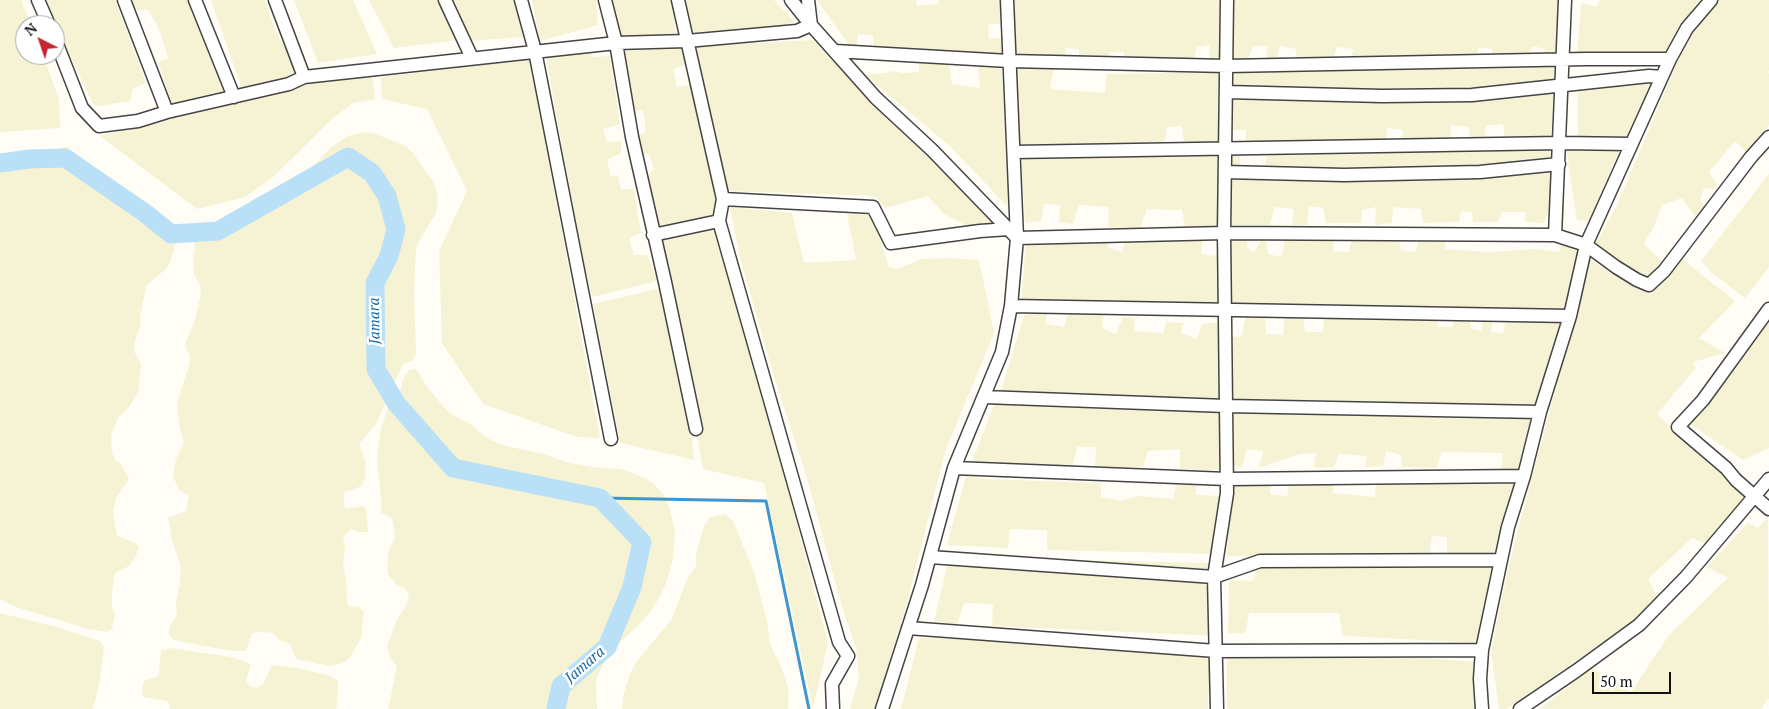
<!DOCTYPE html>
<html>
<head>
<meta charset="utf-8">
<style>
	body { margin:0 }
	#map { position:relative; width:1769px; height:709px; overflow:hidden; background:#fffdf5; font-family:"PT Serif",serif }
	canvas { display:block }
	.north { position:absolute; left:15px; top:15px; width:50px; height:50px; box-sizing:border-box; background:#fff; border:1px solid #a0a0a0; border-radius:50%; rotate:319deg; font-size:14px; font-weight:700; line-height:20px; text-align:center; color:#111 }
	.north::after { content:''; display:block; margin:auto; width:18px; height:22px; background:#c4262e; clip-path:polygon(50% 0,100% 100%,50% 72%,0 100%) }
	.scale { position:absolute; left:1592px; top:672px; width:79px; height:22px; box-sizing:border-box; border:2px solid #111; border-top:0; padding-left:6px; font-size:15px; line-height:18px; white-space:nowrap; color:#111; -webkit-text-stroke:4px #fff; paint-order:stroke }
</style>
</head>
<body>
<div id="map">
<canvas width="1769" height="709"></canvas>
<div class="north">N</div>
<div class="scale">50 m</div>
</div>
<script>
const ctx = document.querySelector('canvas').getContext('2d');
ctx.lineJoin = 'round';
function paint(path, color) {
  ctx.fillStyle = color;
  ctx.fill(path, 'evenodd');
}
function shape(rows) {
  const path = new Path2D();
  for (const r of rows) {
    path.moveTo(r[0], r[1]);
    for (let i = 2; i < r.length; i += 2) path.lineTo(r[i], r[i + 1]);
  }
  return path;
}
function trace(path, color, width, dash) {
  ctx.strokeStyle = color;
  ctx.lineWidth = width;
  ctx.lineCap = dash ? 'butt' : 'round';
  ctx.setLineDash(dash || []);
  ctx.stroke(path);
}
function write(font, color, halo, rows, align = 'center') {
  ctx.font = font + ' "PT Serif",serif';
  ctx.lineWidth = 5;
  ctx.setLineDash([]);
  ctx.textBaseline = 'middle';
  ctx.strokeStyle = halo;
  ctx.fillStyle = color;
  for (const [text, x, y, turn = 0] of rows) {
    ctx.save();
    ctx.translate(x, y);
    ctx.rotate((+turn || 0) * Math.PI / 180);
    ctx.textAlign = isNaN(turn) ? turn : align;
    if (halo) ctx.strokeText(text, 0, 0);
    ctx.fillText(text, 0, 0);
    ctx.restore();
  }
}
paint(shape([
	[0,0,21,0,31,25,25,25,25,55,43,55,59,99,60,128,0,132],
	[47,0,115,0,146,83,133,89,130,101,98,106,93,104,58,31],
	[130,0,199,0,234,89,172,104,158,62,168,58,159,29,148,10,132,9],
	[211,0,265,0,276,32,302,77,242,89],
	[294,0,353,0,377,54,318,63],
	[369,0,442,0,457,40,394,48],
	[453,0,513,0,523,37,470,41],
	[532,0,596,0,598,25,540,41],
	[608,0,671,0,676,33,617,37],
	[684,0,774,0,795,22,786,25,692,34],
	[817,0,916,0,917,6,938,4,939,0,1003,0,1004,23,988,25,989,39,1004,37,1005,57,874,48,873,35,858,34,857,47,851,48],
	[1010,0,1224,0,1223,61,1210,61,1209,45,1197,47,1193,62,1124,61,1124,52,1110,52,1107,59,1079,60,1079,49,1066,48,1065,59,1012,58],
	[1230,0,1559,0,1557,59,1543,60,1545,49,1532,46,1528,60,1491,61,1492,49,1479,47,1476,60,1351,61,1353,49,1337,47,1332,61,1296,61,1296,49,1280,46,1276,60,1266,60,1268,46,1253,46,1247,62,1231,60],
	[1600,0,1698,0,1668,55,1577,58,1581,3,1597,7],
	[1718,0,1769,0,1769,71,1768,72,1769,73,1769,125,1746,152,1735,141,1709,172,1717,185,1712,189,1704,188,1700,201,1705,205,1696,218,1682,198,1662,205,1655,224,1644,244,1663,263,1647,278,1595,245,1618,203,1685,44,1693,28],
	[813,40,869,100,913,140,997,224,967,226,944,214,928,196,885,208,875,196,726,191,696,46],
	[681,44,687,64,673,69,677,87,692,84,720,209,717,218,657,232,648,176,654,169,649,154,639,155,635,135,645,133,645,119,642,110,632,111,618,46],
	[591,50,592,57,610,56,620,124,603,129,607,142,621,141,621,153,607,160,611,176,618,175,621,189,634,189,641,233,629,238,634,255,647,255,658,281,592,297,582,254,546,58],
	[530,59,600,438,577,437,483,404,442,343,439,251,467,191,427,109,382,99,381,77],
	[919,59,949,63,952,84,980,88,978,67,1002,68,1008,207,951,147,865,75,885,73,892,71,903,73,919,72],
	[1013,65,1054,68,1050,89,1105,93,1107,74,1221,72,1221,145,1184,144,1182,126,1167,127,1164,145,1019,146],
	[1523,66,1555,66,1551,140,1505,139,1503,124,1486,126,1485,141,1470,142,1469,127,1451,125,1450,141,1402,142,1403,130,1387,128,1386,143,1246,142,1246,130,1231,130,1234,71],
	[372,76,375,99,353,103,333,118,273,177,245,197,197,209,100,136,302,84],
	[1655,81,1630,139,1578,140,1578,85],
	[365,132,373,133,406,146,413,153,432,180,436,188,438,205,435,215,422,236,416,248,414,292,416,355,412,361,403,364,376,424,359,444,366,464,365,477,362,486,344,493,344,506,346,509,362,506,366,509,368,532,359,532,351,529,343,537,345,547,343,563,346,580,347,600,348,606,359,607,364,612,361,638,350,657,343,663,330,666,296,659,290,644,280,640,272,633,263,632,252,633,246,651,231,651,174,640,169,635,169,628,177,614,176,601,180,584,181,568,171,537,168,518,186,511,189,496,179,490,173,476,176,459,184,443,178,420,177,403,190,363,190,355,187,351,185,344,195,320,201,294,200,286,194,274,193,256,195,249,194,240,196,234,208,227,228,223,278,197,307,173,330,148,348,136],
	[67,147,105,175,109,184,121,189,132,199,142,205,153,215,163,220,167,229,173,230,178,235,170,262,166,269,146,286,140,318,141,324,135,340,134,351,141,364,138,393,129,407,118,418,111,435,112,453,116,461,121,464,129,479,116,498,113,513,117,536,136,543,139,548,135,558,129,566,115,573,112,592,112,606,115,613,112,629,107,632,88,629,16,607,0,599,0,157,19,158,40,151],
	[1550,148,1552,198,1551,211,1547,213,1544,223,1525,222,1525,212,1502,212,1498,222,1473,222,1472,212,1461,211,1459,222,1423,223,1421,209,1393,207,1392,223,1375,225,1376,207,1362,210,1361,223,1326,223,1323,208,1309,206,1307,225,1292,225,1294,209,1274,207,1270,225,1231,225,1231,154,1240,155,1240,172,1264,171,1267,154],
	[1566,149,1619,150,1589,221,1577,220],
	[1222,154,1219,227,1185,228,1182,210,1147,209,1140,228,1108,227,1109,207,1079,205,1073,224,1059,222,1060,205,1044,204,1041,221,1025,223,1021,158],
	[1769,174,1769,267,1745,298,1711,272,1701,261],
	[730,207,792,213,804,263,856,260,847,214,872,215,889,267,898,269,921,259,952,258,979,260,994,333,945,452,908,599,875,709,850,709,859,677,856,648,842,607,807,478,775,380,740,258],
	[719,225,828,643,813,708,764,483,703,469,659,237],
	[1421,233,1446,235,1445,249,1488,252,1536,249,1559,252,1561,245,1578,251,1565,309,1231,304,1231,238,1248,237,1247,248,1254,252,1261,240,1266,241,1268,254,1281,257,1286,238,1335,237,1333,251,1348,252,1353,238,1399,238,1401,250,1415,252],
	[1203,238,1201,254,1216,256,1218,245,1222,306,1021,301,1026,242,1109,239,1107,247,1122,252,1126,239],
	[1680,257,1735,301,1699,338,1725,353,1693,362,1696,368,1657,414,1706,462,1755,500,1713,548,1692,538,1648,579,1660,602,1507,709,1499,709,1491,650,1511,556,1590,259,1614,275,1648,292],
	[661,288,685,400,695,460,620,443,593,304],
	[1025,313,1046,314,1046,324,1064,327,1068,313,1104,313,1102,328,1116,334,1123,317,1135,318,1134,331,1163,333,1167,322,1184,323,1181,333,1197,339,1202,324,1219,322,1220,401,1000,394],
	[1285,315,1303,315,1305,332,1323,332,1324,316,1438,319,1437,327,1452,327,1454,318,1470,317,1471,329,1481,331,1483,319,1493,319,1491,332,1503,334,1506,318,1564,319,1537,409,1231,400,1231,336,1241,337,1246,317,1265,316,1266,334,1283,335],
	[1769,320,1769,448,1743,460,1689,423],
	[416,369,426,386,448,412,472,425,483,435,493,441,506,446,548,455,569,463,593,467,620,469,631,472,652,482,664,495,670,510,675,531,673,559,665,587,652,610,640,624,612,649,605,661,596,680,597,709,388,709,397,667,390,657,387,647,397,620,407,604,409,596,406,589,396,584,389,576,387,565,388,553,395,537,392,519,389,516,380,513,382,508,377,462,378,451,381,428,389,406,400,392,403,379,409,370],
	[994,405,1223,410,1221,470,1180,469,1180,449,1148,451,1143,467,1095,467,1096,447,1077,447,1072,467,970,467],
	[1231,412,1538,414,1521,471,1501,471,1503,453,1442,452,1436,468,1402,467,1401,455,1386,451,1383,466,1365,467,1367,456,1339,454,1334,467,1314,468,1316,453,1300,454,1259,468,1263,451,1247,449,1242,467,1232,466],
	[966,476,985,479,1101,483,1101,497,1122,501,1138,496,1173,499,1177,482,1196,481,1196,495,1221,496,1219,554,1047,550,1047,530,1010,529,1008,548,947,545],
	[1333,481,1333,493,1375,497,1376,481,1519,482,1498,555,1447,553,1447,537,1432,536,1429,555,1227,556,1231,483,1271,482,1270,494,1287,496,1289,482],
	[725,514,733,521,754,572,767,621,770,644,782,669,789,690,788,709,622,709,624,693,630,674,637,661,672,619,687,579,696,567,696,554,704,526,710,517],
	[1768,516,1769,698,1761,709,1540,709,1587,672,1590,667,1631,692,1669,635,1728,578,1707,567,1748,523,1758,528],
	[949,558,1220,563,1219,636,992,626,993,604,964,603,957,624,934,621],
	[1260,561,1501,563,1481,643,1343,636,1339,613,1249,613,1245,633,1228,633,1229,580,1253,581],
	[0,613,53,626,100,641,104,647,100,680,93,709,0,709],
	[919,638,1210,647,1208,709,901,709],
	[1227,644,1477,662,1474,691,1475,709,1227,709],
	[171,648,231,657,244,661,251,665,246,680,250,686,257,688,263,684,272,665,297,668,331,676,338,681,337,706,336,709,170,709,169,703,166,701,143,697,142,690,144,681,158,676,159,673,161,651]
]), '#f6f3d4');
trace(shape([
	[600,498,766,501,809,709]
]), '#3f96cf', 3);
trace(shape([
	[0,163,29,159,65,158,145,213,171,234,218,231,348,157,372,173,387,196,396,229,389,256,375,283,376,369,396,403,453,468,600,498,642,542,632,587,607,647,561,686,556,709]
]), '#b9e0f7', 19);
const minor = shape([
	[38,0,49,25],
	[124,0,167,112,289,84,304,77,616,43,687,41,797,31,811,25],
	[195,0,234,97],
	[275,0,304,77],
	[445,0,472,58],
	[521,0,535,51,611,439],
	[605,0,616,43,632,137,665,282,696,429],
	[678,0,723,199,719,221,839,642,848,656,832,684,833,709],
	[791,0,811,25,876,98,932,150,1017,238,1011,306,1002,352,954,468,922,585,882,709],
	[808,0,811,25],
	[1711,0,1687,28,1670,59,1586,245,1616,267,1637,280,1649,285,1664,271,1751,157,1769,137],
	[55,39,82,108,99,126,138,121,167,112],
	[835,51,1009,61,1227,66,1586,59,1670,59],
	[1226,92,1382,96,1472,95,1649,76,1662,77],
	[1014,152,1560,143,1631,144],
	[1225,172,1344,175,1480,172,1559,164],
	[723,199,873,207,891,243,980,231,1009,229],
	[653,235,719,221],
	[1555,235,1565,0],
	[1011,306,1570,316],
	[1769,309,1703,400,1678,427,1726,468,1736,480,1769,509],
	[984,397,1226,406,1540,412],
	[954,468,1227,479,1524,476,1540,412,1570,316,1586,245,1555,235,1224,233,1017,238,1007,0],
	[930,557,1214,577,1260,561,1501,560,1508,527,1524,476],
	[908,628,1216,651,1482,650],
	[1217,709,1214,577,1227,493,1224,233,1227,0],
	[1482,709,1480,679,1482,650,1501,560],
	[1520,709,1576,671,1639,625,1686,577,1769,479]
]);
trace(minor, '#444', 15);
trace(minor, '#fff', 12);
write('italic 15px', '#1768a6', '#fff', [
	["Jamara",375,321,-91],
	["Jamara",585,665,-41]
]);
</script>
</body>
</html>
